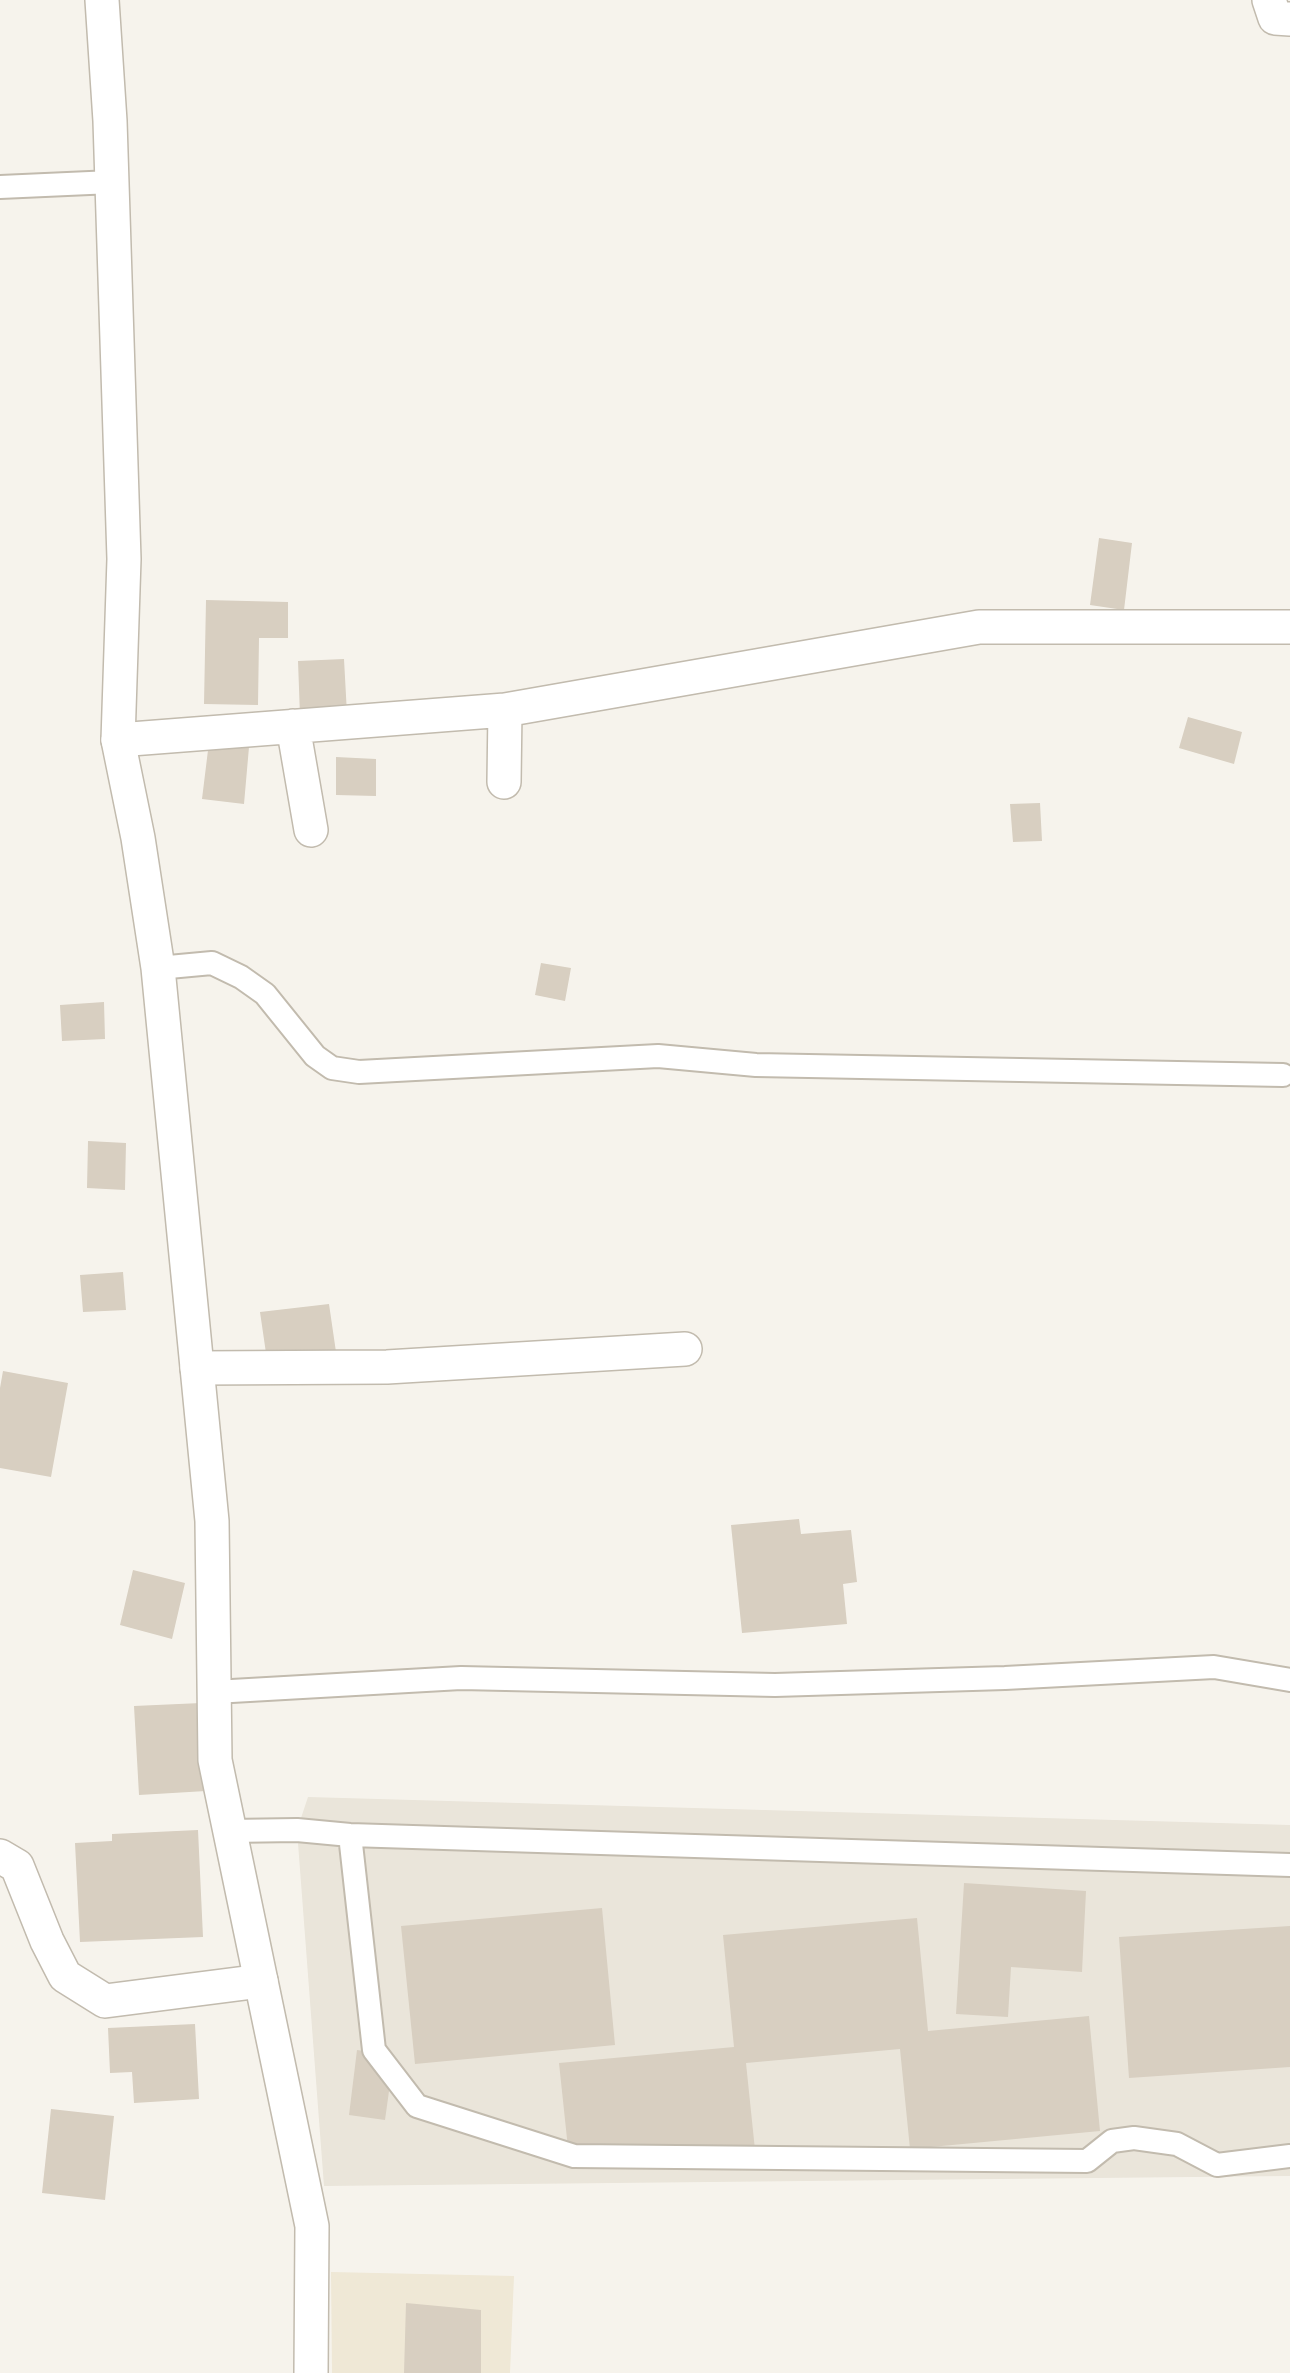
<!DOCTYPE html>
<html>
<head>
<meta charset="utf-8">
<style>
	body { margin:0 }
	canvas { display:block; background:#f6f3ec }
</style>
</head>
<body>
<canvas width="1290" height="2373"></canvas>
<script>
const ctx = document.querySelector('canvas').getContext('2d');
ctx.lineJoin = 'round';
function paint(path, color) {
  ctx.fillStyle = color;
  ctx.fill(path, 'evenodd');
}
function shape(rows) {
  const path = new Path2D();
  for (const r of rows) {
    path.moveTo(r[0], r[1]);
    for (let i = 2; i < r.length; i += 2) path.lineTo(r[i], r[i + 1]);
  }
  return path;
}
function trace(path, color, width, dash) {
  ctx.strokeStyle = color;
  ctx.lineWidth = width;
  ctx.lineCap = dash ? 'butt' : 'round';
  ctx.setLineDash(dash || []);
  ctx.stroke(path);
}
paint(shape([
	[308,1797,1290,1825,1290,2176,324,2186,297,1830]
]), '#eae5da');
paint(shape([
	[331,2272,514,2276,510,2373,332,2373]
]), '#efe8d6');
paint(shape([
	[1099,538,1132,543,1124,610,1090,605],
	[206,600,288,602,288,638,259,638,258,705,204,704],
	[344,659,347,714,300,716,298,661],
	[1188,717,1242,732,1234,764,1179,748],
	[209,742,249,747,244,804,202,799],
	[336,757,376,759,376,796,336,795],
	[1040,803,1042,841,1013,842,1010,804],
	[541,963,571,968,565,1001,535,995],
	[104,1002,105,1039,62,1041,60,1005],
	[88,1141,126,1143,125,1190,87,1188],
	[123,1272,126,1310,83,1312,80,1275],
	[329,1304,336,1352,267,1360,260,1312],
	[3,1371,68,1383,51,1477,0,1468,0,1388],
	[799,1519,801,1534,851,1530,857,1582,843,1584,847,1624,742,1633,731,1525],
	[133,1570,185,1583,172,1639,120,1625],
	[201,1703,206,1791,139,1795,134,1706],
	[198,1830,203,1937,80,1942,75,1843,112,1841,112,1834],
	[964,1883,1086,1891,1082,1972,1011,1967,1008,2017,956,2014],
	[602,1908,615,2045,415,2064,401,1926],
	[917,1918,928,2031,1089,2016,1100,2131,910,2149,900,2049,746,2063,755,2150,570,2167,559,2063,734,2047,723,1935],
	[1290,1926,1290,2067,1129,2078,1119,1937],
	[195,2024,199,2099,134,2103,132,2072,110,2073,108,2028],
	[357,2050,394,2055,385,2120,349,2115],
	[51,2109,114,2116,105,2200,42,2193],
	[406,2303,481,2310,481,2373,404,2373]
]), '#d8cfc1');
const service = shape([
	[0,187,112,182],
	[158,968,212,963,241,977,265,994,315,1056,332,1068,359,1072,658,1056,756,1065,1283,1075],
	[214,1692,461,1678,775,1685,1005,1678,1214,1667,1290,1680],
	[229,1831,297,1830,350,1835,1290,1865],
	[350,1835,374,2050,417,2106,574,2156,1087,2161,1112,2141,1134,2138,1177,2144,1217,2165,1290,2156]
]);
const minor = shape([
	[1269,0,1275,18,1290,19],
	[293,726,311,830],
	[118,740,505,710,979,627,1290,627],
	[504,782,505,710],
	[197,1368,387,1367,685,1349],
	[0,1856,17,1866,47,1941,65,1976,105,2001,261,1981]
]);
const tertiary = shape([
	[102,0,110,121,124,559,118,740,138,838,158,968,212,1521,215,1760,312,2226,311,2373]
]);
trace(service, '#c2bbae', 26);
trace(minor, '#c2bbae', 36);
trace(tertiary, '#c2bbae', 36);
trace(service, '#fff', 22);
trace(minor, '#fff', 33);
trace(tertiary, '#fff', 33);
</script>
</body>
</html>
